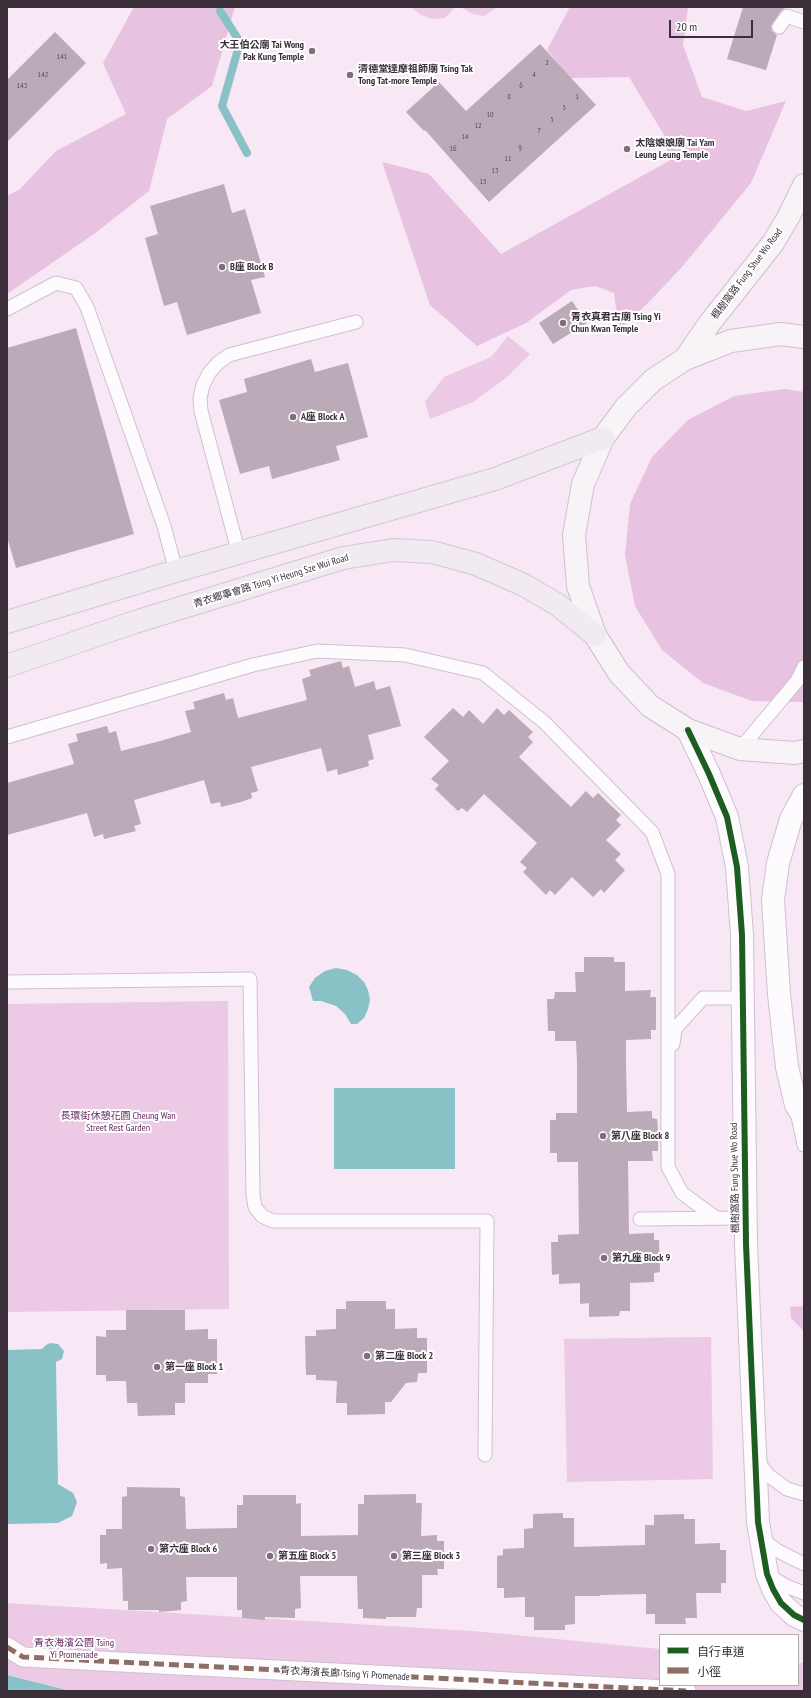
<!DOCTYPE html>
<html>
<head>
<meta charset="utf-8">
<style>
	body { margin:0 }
	#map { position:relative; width:811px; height:1698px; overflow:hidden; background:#f8e7f5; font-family:"PT Sans Narrow","Noto Sans TC",sans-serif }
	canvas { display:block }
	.frame { position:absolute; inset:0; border:8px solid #3a2f39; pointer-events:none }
	.legend { position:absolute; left:659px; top:1634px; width:140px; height:52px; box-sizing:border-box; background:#fff; border:1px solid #b0acb0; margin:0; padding:5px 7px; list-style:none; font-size:12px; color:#3a2f39 }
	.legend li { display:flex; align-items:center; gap:8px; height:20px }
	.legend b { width:20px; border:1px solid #b0acb0 }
	.scale { position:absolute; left:669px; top:20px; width:84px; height:18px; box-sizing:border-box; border:2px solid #3a2f39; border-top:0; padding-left:5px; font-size:12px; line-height:14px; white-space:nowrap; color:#3a2f39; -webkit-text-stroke:3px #fff; paint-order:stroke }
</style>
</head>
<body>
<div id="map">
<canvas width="811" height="1698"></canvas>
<div class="frame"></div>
<ul class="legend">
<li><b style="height:5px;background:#1b5e20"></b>自行車道</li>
<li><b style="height:5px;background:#8d6e63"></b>小徑</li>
</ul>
<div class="scale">20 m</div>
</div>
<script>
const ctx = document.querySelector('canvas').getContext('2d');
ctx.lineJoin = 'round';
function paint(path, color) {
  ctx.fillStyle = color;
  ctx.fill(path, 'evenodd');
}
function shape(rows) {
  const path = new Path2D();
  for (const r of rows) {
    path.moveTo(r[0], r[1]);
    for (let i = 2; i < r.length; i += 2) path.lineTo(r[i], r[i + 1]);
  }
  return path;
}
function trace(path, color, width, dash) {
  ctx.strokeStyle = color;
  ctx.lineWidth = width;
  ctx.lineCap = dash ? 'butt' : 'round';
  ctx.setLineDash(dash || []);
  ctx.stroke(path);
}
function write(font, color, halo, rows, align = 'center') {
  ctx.font = font + ' "PT Sans Narrow","Noto Sans TC",sans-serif';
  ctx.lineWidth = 4;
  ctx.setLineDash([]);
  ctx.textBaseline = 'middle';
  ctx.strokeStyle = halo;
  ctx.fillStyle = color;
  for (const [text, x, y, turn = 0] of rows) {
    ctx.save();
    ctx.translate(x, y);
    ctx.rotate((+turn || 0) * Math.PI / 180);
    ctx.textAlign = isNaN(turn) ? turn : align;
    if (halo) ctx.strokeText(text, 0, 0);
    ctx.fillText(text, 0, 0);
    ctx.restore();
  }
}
paint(shape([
	[411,7,455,7,445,18,432,19,421,15],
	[460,7,497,7,484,16,473,14],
	[508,336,530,354,506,378,473,402,430,419,425,402,444,377,491,357],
	[228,1001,229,1309,7,1312,7,1004],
	[711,1337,713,1479,567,1482,564,1339],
	[7,1603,473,1631,660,1649,660,1685,798,1685,798,1663,804,1663,804,1691,70,1691,7,1675]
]), '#eccae6');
paint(shape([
	[134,7,235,7,212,86,167,119,149,191,94,234,7,294,7,196,20,189,56,151,126,114,103,63],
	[570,7,688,7,683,45,702,97,746,111,786,101,751,183,682,267,646,305,619,330,614,293,595,286,571,290,526,323,477,346,430,305,382,162,429,174,501,254,669,161,664,135,629,77,570,78,547,50],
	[785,389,804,392,804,702,752,701,703,683,662,650,635,606,625,555,630,504,652,457,688,420,734,396],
	[804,1306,804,1331,791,1318,790,1307]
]), '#e7c2e1');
paint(shape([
	[336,968,347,970,357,975,364,982,368,990,370,1000,368,1009,364,1018,357,1024,351,1024,345,1014,336,1006,321,1001,313,1001,309,987,315,978,325,971],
	[334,1088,455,1088,455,1169,334,1169],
	[50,1343,58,1344,64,1351,62,1359,56,1362,58,1484,73,1493,77,1502,72,1516,58,1523,7,1524,7,1350,42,1349,46,1345],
	[7,1675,70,1691,7,1691]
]), '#88c1c6');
trace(shape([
	[220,11,240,42,222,106,247,153]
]), '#88c1c6', 8);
paint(shape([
	[743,7,786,7,781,11,771,26,772,31,777,35,766,70,727,59],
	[55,32,86,63,7,142,7,80],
	[540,44,596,105,489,202,425,130,424,131,406,112,439,82,466,111],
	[224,184,232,213,245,209,265,277,251,280,261,313,187,335,177,302,164,306,145,238,158,234,150,206],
	[572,301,587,323,553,344,539,323],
	[76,328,134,534,16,568,7,537,7,348],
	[311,359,315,372,348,363,368,437,336,446,340,460,272,479,269,466,240,474,219,400,247,392,244,379],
	[341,661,343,668,349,666,355,687,374,681,376,690,390,686,401,726,368,735,374,759,368,761,369,766,338,775,337,769,327,772,321,748,251,767,258,791,251,793,252,798,241,802,221,807,220,802,211,804,204,780,134,800,141,824,134,826,136,831,104,839,103,834,94,837,87,813,7,835,7,783,74,764,68,744,78,741,76,734,107,726,109,733,116,731,121,751,160,741,191,732,185,711,195,709,193,702,224,693,226,700,233,698,238,718,307,700,302,679,311,676,309,670],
	[453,708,463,717,469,710,483,724,497,708,504,715,509,710,533,732,528,737,533,742,519,757,571,807,586,791,593,798,598,793,621,815,616,820,621,825,606,840,621,854,615,860,625,870,604,893,601,889,593,897,572,877,555,895,550,890,546,895,523,872,527,868,520,862,537,843,484,794,467,812,462,808,458,811,435,789,439,785,431,779,449,761,424,737],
	[584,957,614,957,614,962,625,962,625,991,651,990,650,997,656,997,656,1030,651,1030,651,1039,626,1040,626,1062,627,1112,652,1111,652,1118,657,1119,658,1130,658,1151,652,1151,653,1161,628,1161,629,1234,654,1233,654,1240,659,1240,660,1272,654,1273,654,1282,630,1283,630,1311,620,1311,619,1316,589,1317,589,1303,580,1304,580,1283,559,1284,559,1274,552,1275,551,1242,558,1242,558,1235,579,1234,578,1162,557,1162,557,1153,550,1153,550,1120,556,1120,556,1113,577,1113,577,1061,576,1041,555,1041,555,1031,548,1031,547,999,554,999,555,992,576,992,575,972,584,972],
	[346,1301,386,1301,386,1309,395,1309,395,1329,417,1328,417,1338,427,1338,427,1373,418,1373,417,1382,406,1383,391,1402,385,1402,385,1414,347,1415,347,1403,336,1403,337,1381,316,1380,316,1375,306,1375,305,1336,316,1336,316,1330,336,1329,336,1309,346,1309],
	[126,1310,185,1310,185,1330,208,1329,208,1339,217,1339,217,1374,208,1374,208,1383,185,1383,185,1403,175,1403,175,1415,138,1416,137,1403,127,1403,126,1381,106,1381,106,1375,96,1375,96,1336,106,1337,106,1330,126,1330],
	[127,1487,180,1488,180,1496,185,1497,186,1529,237,1528,237,1505,243,1505,243,1495,296,1495,296,1504,301,1503,301,1536,358,1535,358,1504,364,1504,364,1495,416,1494,416,1503,422,1503,421,1536,437,1535,437,1541,444,1541,444,1569,437,1569,438,1575,422,1575,422,1608,417,1608,416,1617,386,1617,386,1619,363,1618,363,1609,358,1609,357,1576,300,1576,301,1608,295,1609,295,1618,265,1617,265,1620,242,1618,242,1610,237,1610,237,1577,186,1577,187,1601,181,1602,181,1610,159,1612,159,1610,128,1610,128,1601,123,1601,122,1568,107,1569,107,1563,100,1564,100,1535,106,1535,106,1529,122,1529,122,1497,127,1496],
	[563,1513,563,1518,574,1518,574,1547,645,1545,645,1525,654,1525,654,1515,684,1514,684,1519,695,1519,695,1544,720,1543,720,1550,726,1550,726,1583,721,1583,721,1593,696,1593,697,1618,685,1618,686,1624,655,1624,655,1614,646,1614,646,1594,600,1595,600,1596,575,1596,575,1624,565,1625,565,1630,534,1630,534,1617,525,1617,525,1597,504,1598,504,1588,497,1588,497,1556,503,1555,503,1549,524,1548,524,1529,533,1528,533,1514]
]), '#bbaab8');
const service = shape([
	[779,27,787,16,804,22],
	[7,309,56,283,76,288,87,307,164,526,176,571],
	[239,554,201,411,200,398,203,385,209,373,218,363,229,355,356,322],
	[7,737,253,665,317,651,405,655,483,673,544,722,652,832,668,874,668,1167,682,1193,716,1218],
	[740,749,797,681,804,667],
	[7,982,250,979,253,1195,255,1207,262,1216,273,1221,487,1221,485,1455],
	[673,1044,675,1029,703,998,743,998],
	[797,1111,804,1145],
	[640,1219,746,1218],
	[757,1460,768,1475,787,1489,804,1494],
	[760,1538,778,1551,804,1564],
	[768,1575,786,1586,804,1593]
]);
const pedestrian = shape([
	[7,1647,23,1657,686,1691]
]);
const minor = shape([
	[688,730,709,774,727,817,737,867,742,935,746,1244,758,1522,767,1574,773,1589,781,1603,794,1615,804,1620],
	[804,795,791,819,778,863,773,900,779,994,787,1067,796,1105,804,1117]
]);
const secondary = shape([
	[804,337,781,334,731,341,685,359,653,380,626,407,603,438,583,484,574,535,578,586,595,635,619,673,650,706,688,730,740,749,795,753,804,751],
	[685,359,709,324,773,243,789,216,804,185]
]);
const primary = shape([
	[7,622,176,571,495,479,603,438],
	[7,666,135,622,343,558,393,550,432,552,476,564,524,585,558,605,595,635]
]);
trace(service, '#cec1cc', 15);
trace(pedestrian, '#cec1cc', 21);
trace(minor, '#cec1cc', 24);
trace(secondary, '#cec1cc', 24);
trace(primary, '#d1c9d0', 24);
trace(service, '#fefbfe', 13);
trace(pedestrian, '#fefbfe', 19);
trace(minor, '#fefbfe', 22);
trace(secondary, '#f8f3f7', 22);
trace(primary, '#f1eaf1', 22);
trace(shape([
	[7,1647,23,1657,686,1691]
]), '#8d6e63', 5, [10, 5]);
trace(shape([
	[688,730,709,774,727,817,737,867,742,935,746,1244,758,1522,767,1574,773,1589,781,1603,794,1615,804,1620]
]), '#1b5e20', 6);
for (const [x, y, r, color] of [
	[312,51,4,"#7c6f7b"],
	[350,75,4,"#7c6f7b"],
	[627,149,4,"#7c6f7b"],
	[222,267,4,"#7c6f7b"],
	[563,323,4,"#7c6f7b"],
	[293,417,4,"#7c6f7b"],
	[603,1136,4,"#7c6f7b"],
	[604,1258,4,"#7c6f7b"],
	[367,1356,4,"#7c6f7b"],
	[157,1367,4,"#7c6f7b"],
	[151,1549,4,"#7c6f7b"],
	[270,1556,4,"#7c6f7b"],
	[394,1556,4,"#7c6f7b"]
]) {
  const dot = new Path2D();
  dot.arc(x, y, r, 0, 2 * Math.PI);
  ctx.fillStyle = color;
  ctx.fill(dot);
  trace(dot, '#fff', 1.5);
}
write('8px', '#5a4e59', null, [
	["141",62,57],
	["2",547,63],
	["142",43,75],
	["4",534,75],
	["143",22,86],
	["6",521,86],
	["8",509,97],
	["1",577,97],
	["3",564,108],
	["10",490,115],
	["5",552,120],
	["12",478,126],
	["7",539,131],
	["14",465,137],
	["9",520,148],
	["16",453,149],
	["11",508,159],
	["13",495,171],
	["15",483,182]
]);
write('bold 10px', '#3a2f39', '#fff', [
	["大王伯公廟 Tai Wong",304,45,"right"],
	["Pak Kung Temple",304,57,"right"],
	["清德堂達摩祖師廟 Tsing Tak",358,69],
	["Tong Tat-more Temple",358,81],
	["太陰娘娘廟 Tai Yam",635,143],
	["Leung Leung Temple",635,155],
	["B座 Block B",230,267],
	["青衣真君古廟 Tsing Yi",571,317],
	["Chun Kwan Temple",571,329],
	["A座 Block A",301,417],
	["第八座 Block 8",611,1136],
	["第九座 Block 9",612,1258],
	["第二座 Block 2",375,1356],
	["第一座 Block 1",165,1367],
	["第六座 Block 6",159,1549],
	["第五座 Block 5",278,1556],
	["第三座 Block 3",402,1556]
], 'left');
write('10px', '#3a2f39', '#fff', [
	["楓樹窩路 Fung Shue Wo Road",747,274,-53],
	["青衣鄉事會路 Tsing Yi Heung Sze Wui Road",271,581,-17],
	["楓樹窩路 Fung Shue Wo Road",735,1178,-91],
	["青衣海濱長廊 Tsing Yi Promenade",345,1674,3]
]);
write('10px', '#64275e', '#fff', [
	["長環街休憩花園 Cheung Wan",118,1116],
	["Street Rest Garden",118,1128],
	["青衣海濱公園 Tsing",74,1643],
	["Yi Promenade",74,1655]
]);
</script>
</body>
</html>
